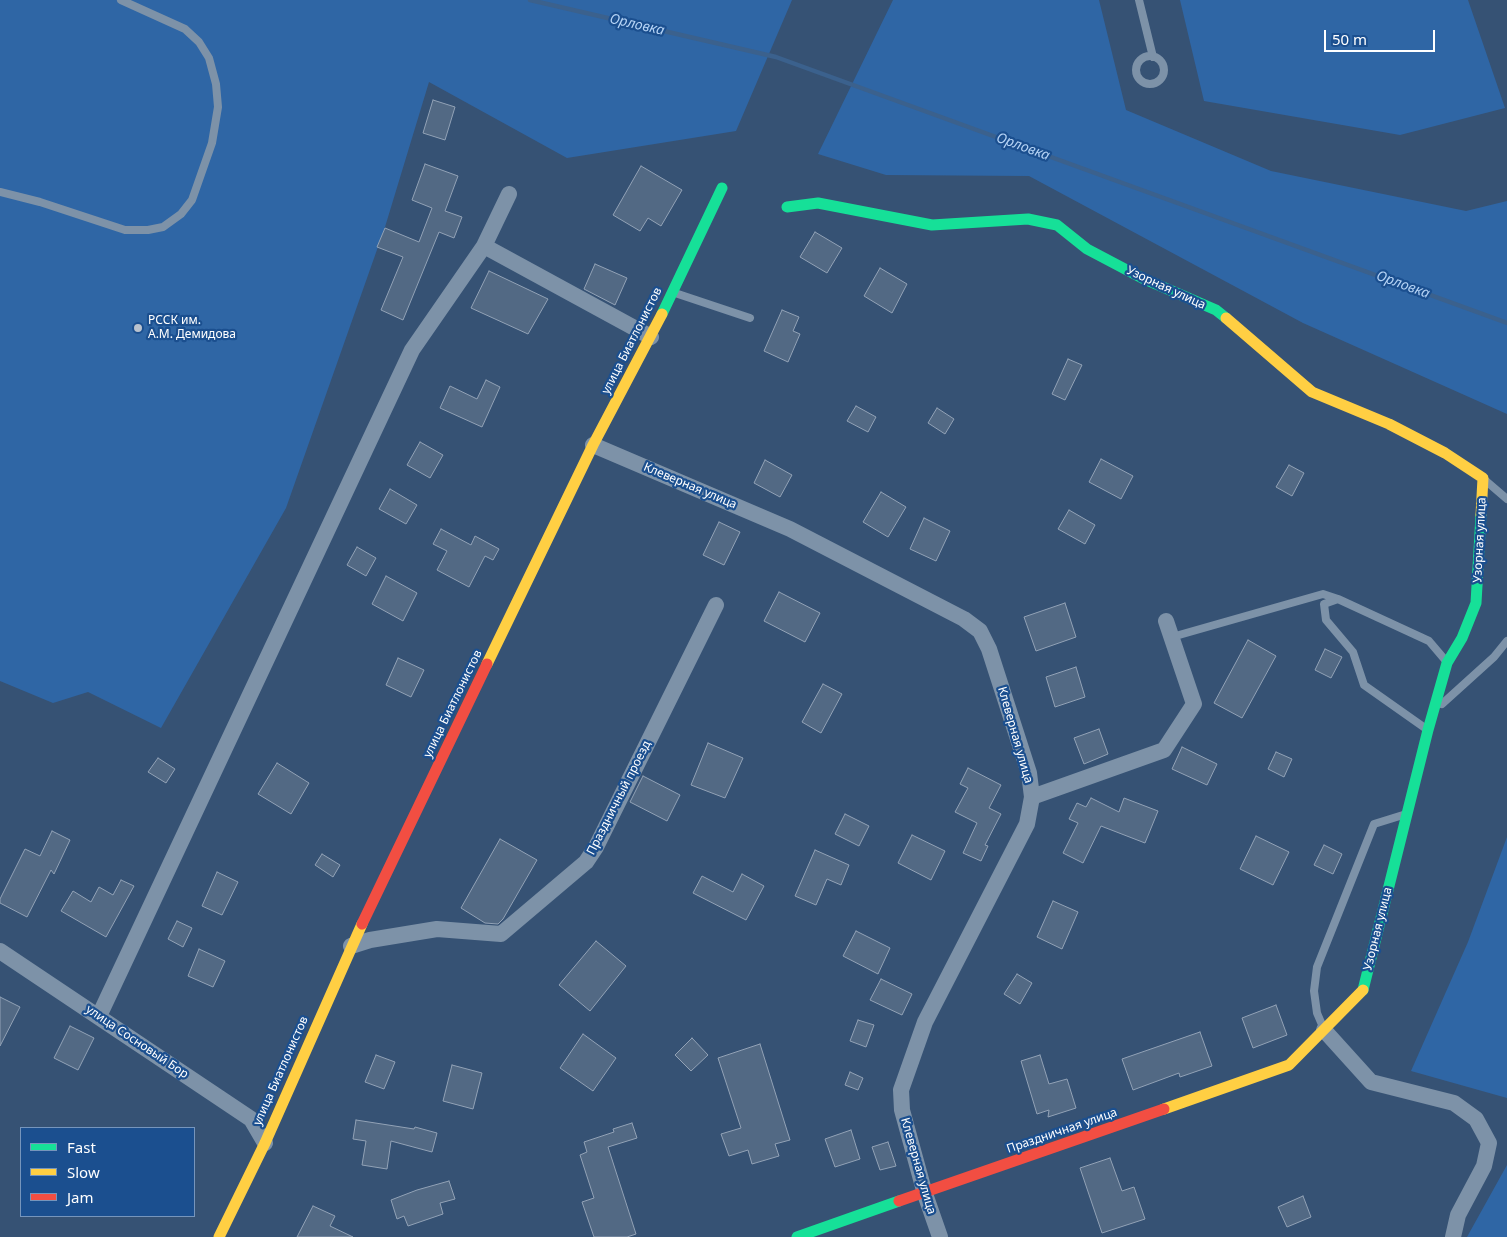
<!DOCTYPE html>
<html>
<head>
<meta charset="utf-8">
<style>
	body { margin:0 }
	#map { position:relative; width:1507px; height:1237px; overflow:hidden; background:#365274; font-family:"Noto Sans",sans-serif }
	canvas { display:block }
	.legend { position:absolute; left:20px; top:1127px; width:175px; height:90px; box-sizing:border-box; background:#1b4f8f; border:1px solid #7695bc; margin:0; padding:6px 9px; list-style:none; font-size:15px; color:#fff }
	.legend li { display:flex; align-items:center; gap:10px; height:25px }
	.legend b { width:25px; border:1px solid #7695bc }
	.scale { position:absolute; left:1324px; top:30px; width:111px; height:22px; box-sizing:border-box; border:2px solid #fff; border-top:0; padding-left:6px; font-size:15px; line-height:18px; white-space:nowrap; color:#fff; -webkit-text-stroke:4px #1b4f8f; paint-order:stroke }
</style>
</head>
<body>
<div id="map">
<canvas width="1507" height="1237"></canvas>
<ul class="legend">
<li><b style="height:6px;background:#16e098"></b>Fast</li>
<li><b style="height:6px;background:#ffcf43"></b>Slow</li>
<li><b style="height:6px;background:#f24e42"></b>Jam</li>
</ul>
<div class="scale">50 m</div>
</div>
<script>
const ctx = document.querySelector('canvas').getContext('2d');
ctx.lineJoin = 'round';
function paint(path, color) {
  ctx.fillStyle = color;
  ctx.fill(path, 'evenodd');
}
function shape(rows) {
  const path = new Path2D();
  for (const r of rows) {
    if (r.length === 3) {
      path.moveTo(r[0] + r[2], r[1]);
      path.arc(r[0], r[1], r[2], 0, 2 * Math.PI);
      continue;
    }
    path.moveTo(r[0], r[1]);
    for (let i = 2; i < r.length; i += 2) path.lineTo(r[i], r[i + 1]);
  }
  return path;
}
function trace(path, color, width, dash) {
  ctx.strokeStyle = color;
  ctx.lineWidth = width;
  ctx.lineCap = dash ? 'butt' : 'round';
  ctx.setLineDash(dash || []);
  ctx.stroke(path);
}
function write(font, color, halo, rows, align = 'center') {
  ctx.font = font + ' "Noto Sans",sans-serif';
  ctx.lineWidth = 4.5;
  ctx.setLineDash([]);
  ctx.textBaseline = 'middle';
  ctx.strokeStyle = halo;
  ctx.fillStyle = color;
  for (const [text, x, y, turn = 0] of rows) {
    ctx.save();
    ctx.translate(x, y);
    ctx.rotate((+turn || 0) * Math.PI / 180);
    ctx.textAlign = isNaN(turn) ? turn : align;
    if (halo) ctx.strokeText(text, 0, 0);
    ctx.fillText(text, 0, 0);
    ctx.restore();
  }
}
paint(shape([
	[0,0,792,0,736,131,567,158,429,82,385,227,286,508,161,728,88,692,53,703,0,681],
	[893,0,1099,0,1126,110,1271,171,1466,211,1507,201,1507,414,1303,323,1029,176,886,175,818,154],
	[1180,0,1468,0,1505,108,1400,135,1204,101],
	[1507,837,1507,1098,1411,1071,1468,942],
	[1507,1165,1507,1237,1467,1237]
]), '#2f66a5');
trace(shape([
	[530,0,776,57,1507,323]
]), '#3b618d', 4.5);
const building = shape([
	[433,100,455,107,445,140,423,133,433,100],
	[425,164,458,176,445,211,462,217,454,238,439,232,403,320,381,310,403,257,377,247,385,228,419,242,432,208,412,200,425,164],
	[641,166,682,190,661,226,648,218,640,231,613,215,641,166],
	[815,232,842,248,827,273,800,257,815,232],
	[595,264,627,278,615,305,584,289,595,264],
	[880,268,907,284,892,313,864,296,880,268],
	[489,271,548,299,528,334,471,308,489,271],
	[782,310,799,317,793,331,800,334,788,362,764,351,782,310],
	[1068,359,1082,365,1065,400,1052,394,1068,359],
	[486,380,500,387,482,427,440,408,450,386,477,399,486,380],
	[856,406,876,417,868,432,847,421,856,406],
	[937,408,954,419,945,434,928,423,937,408],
	[420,442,443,455,430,478,407,465,420,442],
	[1101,459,1133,476,1121,499,1089,482,1101,459],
	[765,460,792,475,780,497,754,483,765,460],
	[1289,465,1304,473,1292,496,1276,487,1289,465],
	[390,489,417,505,406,524,379,509,390,489],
	[881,492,906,507,888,537,863,522,881,492],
	[1069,510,1095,525,1085,544,1058,529,1069,510],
	[924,518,950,531,936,561,910,549,924,518],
	[719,522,740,532,724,565,703,555,719,522],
	[441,529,471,545,475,536,499,549,493,560,485,556,469,587,437,570,447,551,433,544,441,529],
	[357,547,376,558,366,576,347,565,357,547],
	[386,576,417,593,403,621,372,604,386,576],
	[779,592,820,613,805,642,764,621,779,592],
	[1065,603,1076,637,1036,651,1024,617,1065,603],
	[1248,640,1276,656,1242,718,1214,703,1248,640],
	[1325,649,1342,657,1331,678,1315,670,1325,649],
	[398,658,424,670,411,697,386,685,398,658],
	[1076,667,1085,697,1055,707,1046,677,1076,667],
	[823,684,842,694,821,733,802,722,823,684],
	[1099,729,1108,754,1084,764,1074,738,1099,729],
	[708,743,743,758,725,798,691,785,708,743],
	[1182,747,1217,764,1207,785,1172,769,1182,747],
	[1276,752,1292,759,1284,777,1268,769,1276,752],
	[158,758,175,769,166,783,148,772,158,758],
	[277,763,309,783,291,814,258,794,277,763],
	[968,768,1001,785,989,808,1001,814,985,845,988,846,981,861,963,853,977,823,955,812,968,788,960,784,968,768],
	[643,776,680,795,667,821,630,802,643,776],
	[1091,798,1119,812,1124,798,1158,811,1145,843,1101,826,1083,863,1063,853,1078,823,1069,819,1077,803,1086,807,1091,798],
	[845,814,869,826,859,846,835,834,845,814],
	[52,831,70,840,54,874,51,870,27,917,0,903,0,899,25,849,40,856,52,831],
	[912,835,945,851,931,880,898,863,912,835],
	[1256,836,1289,852,1273,885,1240,869,1256,836],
	[500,839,537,860,503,919,498,924,485,923,461,908,500,839],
	[1324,845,1342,854,1333,874,1314,865,1324,845],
	[815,850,849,865,841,885,827,879,816,905,795,896,815,850],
	[322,854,340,865,333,877,315,865,322,854],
	[217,872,238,882,222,915,202,906,217,872],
	[742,874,764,886,746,920,693,893,702,876,733,892,742,874],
	[121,880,134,886,106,937,61,911,73,891,91,902,99,887,113,895,121,880],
	[1053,901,1078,912,1062,949,1037,937,1053,901],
	[177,921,192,928,183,947,168,939,177,921],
	[856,931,890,948,878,974,843,956,856,931],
	[596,941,626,966,590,1011,559,985,596,941],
	[199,949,225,961,213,987,188,976,199,949],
	[1017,974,1032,983,1020,1004,1004,994,1017,974],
	[881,979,912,994,902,1015,870,1000,881,979],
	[0,997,20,1007,0,1046,0,997],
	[1276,1005,1287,1035,1253,1048,1242,1018,1276,1005],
	[858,1020,874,1025,866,1047,850,1041,858,1020],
	[70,1026,94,1038,78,1070,54,1058,70,1026],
	[1200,1032,1212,1066,1180,1077,1179,1073,1133,1090,1122,1059,1200,1032],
	[583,1034,616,1058,593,1091,560,1068,583,1034],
	[692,1038,708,1055,691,1071,675,1055,692,1038],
	[760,1044,790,1140,775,1144,779,1156,752,1164,748,1150,729,1156,721,1134,741,1128,718,1058,760,1044],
	[376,1055,395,1062,384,1089,365,1082,376,1055],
	[1040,1055,1049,1084,1067,1079,1076,1108,1048,1117,1049,1110,1037,1114,1021,1061,1040,1055],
	[452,1065,482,1073,473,1109,443,1101,452,1065],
	[850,1072,863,1078,858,1090,845,1085,850,1072],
	[356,1120,414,1129,415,1127,437,1133,432,1152,391,1141,387,1169,362,1165,366,1141,353,1139,356,1120],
	[632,1123,637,1138,608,1147,636,1234,627,1237,594,1237,582,1202,594,1198,580,1155,587,1152,584,1142,614,1132,613,1129,632,1123],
	[851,1130,860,1159,835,1167,825,1139,851,1130],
	[888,1142,896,1166,880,1170,872,1147,888,1142],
	[1110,1158,1122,1191,1134,1187,1145,1219,1102,1233,1080,1168,1110,1158],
	[449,1181,455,1199,440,1203,443,1214,408,1226,404,1216,397,1219,391,1200,417,1190,449,1181],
	[1303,1196,1311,1217,1287,1227,1278,1207,1303,1196],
	[313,1206,335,1216,330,1226,353,1237,297,1237,313,1206]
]);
paint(building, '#526984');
trace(building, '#92a2b6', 1);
trace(shape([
	[1139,0,1153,57],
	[1150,70,14],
	[0,192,40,202,125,230,148,230,163,227,181,214,192,200,212,143,218,107,216,84,209,58,199,42,185,29,121,0],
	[675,293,750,318],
	[1486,481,1507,499],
	[1172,637,1323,594,1338,599],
	[1442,704,1494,657,1507,641],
	[1425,728,1364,685,1353,652,1326,620,1324,604,1338,599,1429,641,1446,661],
	[1323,1027,1317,1013,1314,991,1317,967,1374,824,1403,815]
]), '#7d92a8', 8);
trace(shape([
	[484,246,651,337],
	[593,445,790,529,964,619,980,631,989,649,1029,773,1032,797,1027,824,925,1022,901,1090,902,1110,925,1194,940,1237],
	[1032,797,1164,750,1194,704,1166,621],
	[351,946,370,940,437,929,501,934,586,862,596,847,716,605],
	[0,951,251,1119,265,1143],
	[99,1016,412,350,484,246,509,194],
	[1324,1030,1371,1082,1454,1103,1476,1119,1489,1143,1484,1166,1458,1215,1453,1237]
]), '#7d92a8', 16);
trace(shape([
	[787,207,818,203,932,225,1028,219,1057,225,1087,249,1142,278,1216,310,1226,318],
	[662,314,722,188],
	[1363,990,1428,730,1447,663,1462,638,1476,603,1481,515],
	[797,1237,899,1201]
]), '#16e098', 11);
trace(shape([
	[1226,318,1312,392,1389,424,1445,453,1483,478,1481,515],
	[487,664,593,445,662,314],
	[1164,1109,1289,1065,1363,990],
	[219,1237,265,1143,362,924]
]), '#ffcf43', 11);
trace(shape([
	[362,924,487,664],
	[899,1201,1164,1109]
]), '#f24e42', 11);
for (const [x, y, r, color] of [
	[138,328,5,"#b9c2ce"]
]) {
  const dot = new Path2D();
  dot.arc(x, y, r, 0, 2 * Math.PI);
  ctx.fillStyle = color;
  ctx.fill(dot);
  trace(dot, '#1b4f8f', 2);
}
write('12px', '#fff', '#1b4f8f', [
	["Узорная улица",1166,288,25],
	["улица Биатлонистов",632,341,-63],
	["Клеверная улица",690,486,23],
	["Узорная улица",1480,540,-87],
	["улица Биатлонистов",453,704,-64],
	["Клеверная улица",1015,735,74],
	["Праздничный проезд",619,798,-63],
	["Узорная улица",1378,929,-76],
	["улица Сосновый Бор",137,1042,34],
	["улица Биатлонистов",281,1071,-66],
	["Праздничная улица",1062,1131,-19],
	["Клеверная улица",918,1166,74]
]);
write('12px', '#fff', '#1b4f8f', [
	["РССК им.",148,321],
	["А.М. Демидова",148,335]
], 'left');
write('italic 14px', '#b5d3f5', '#1b4f8f', [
	["Орловка",637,25,13],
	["Орловка",1023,147,20],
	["Орловка",1403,285,20]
]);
</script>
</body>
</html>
